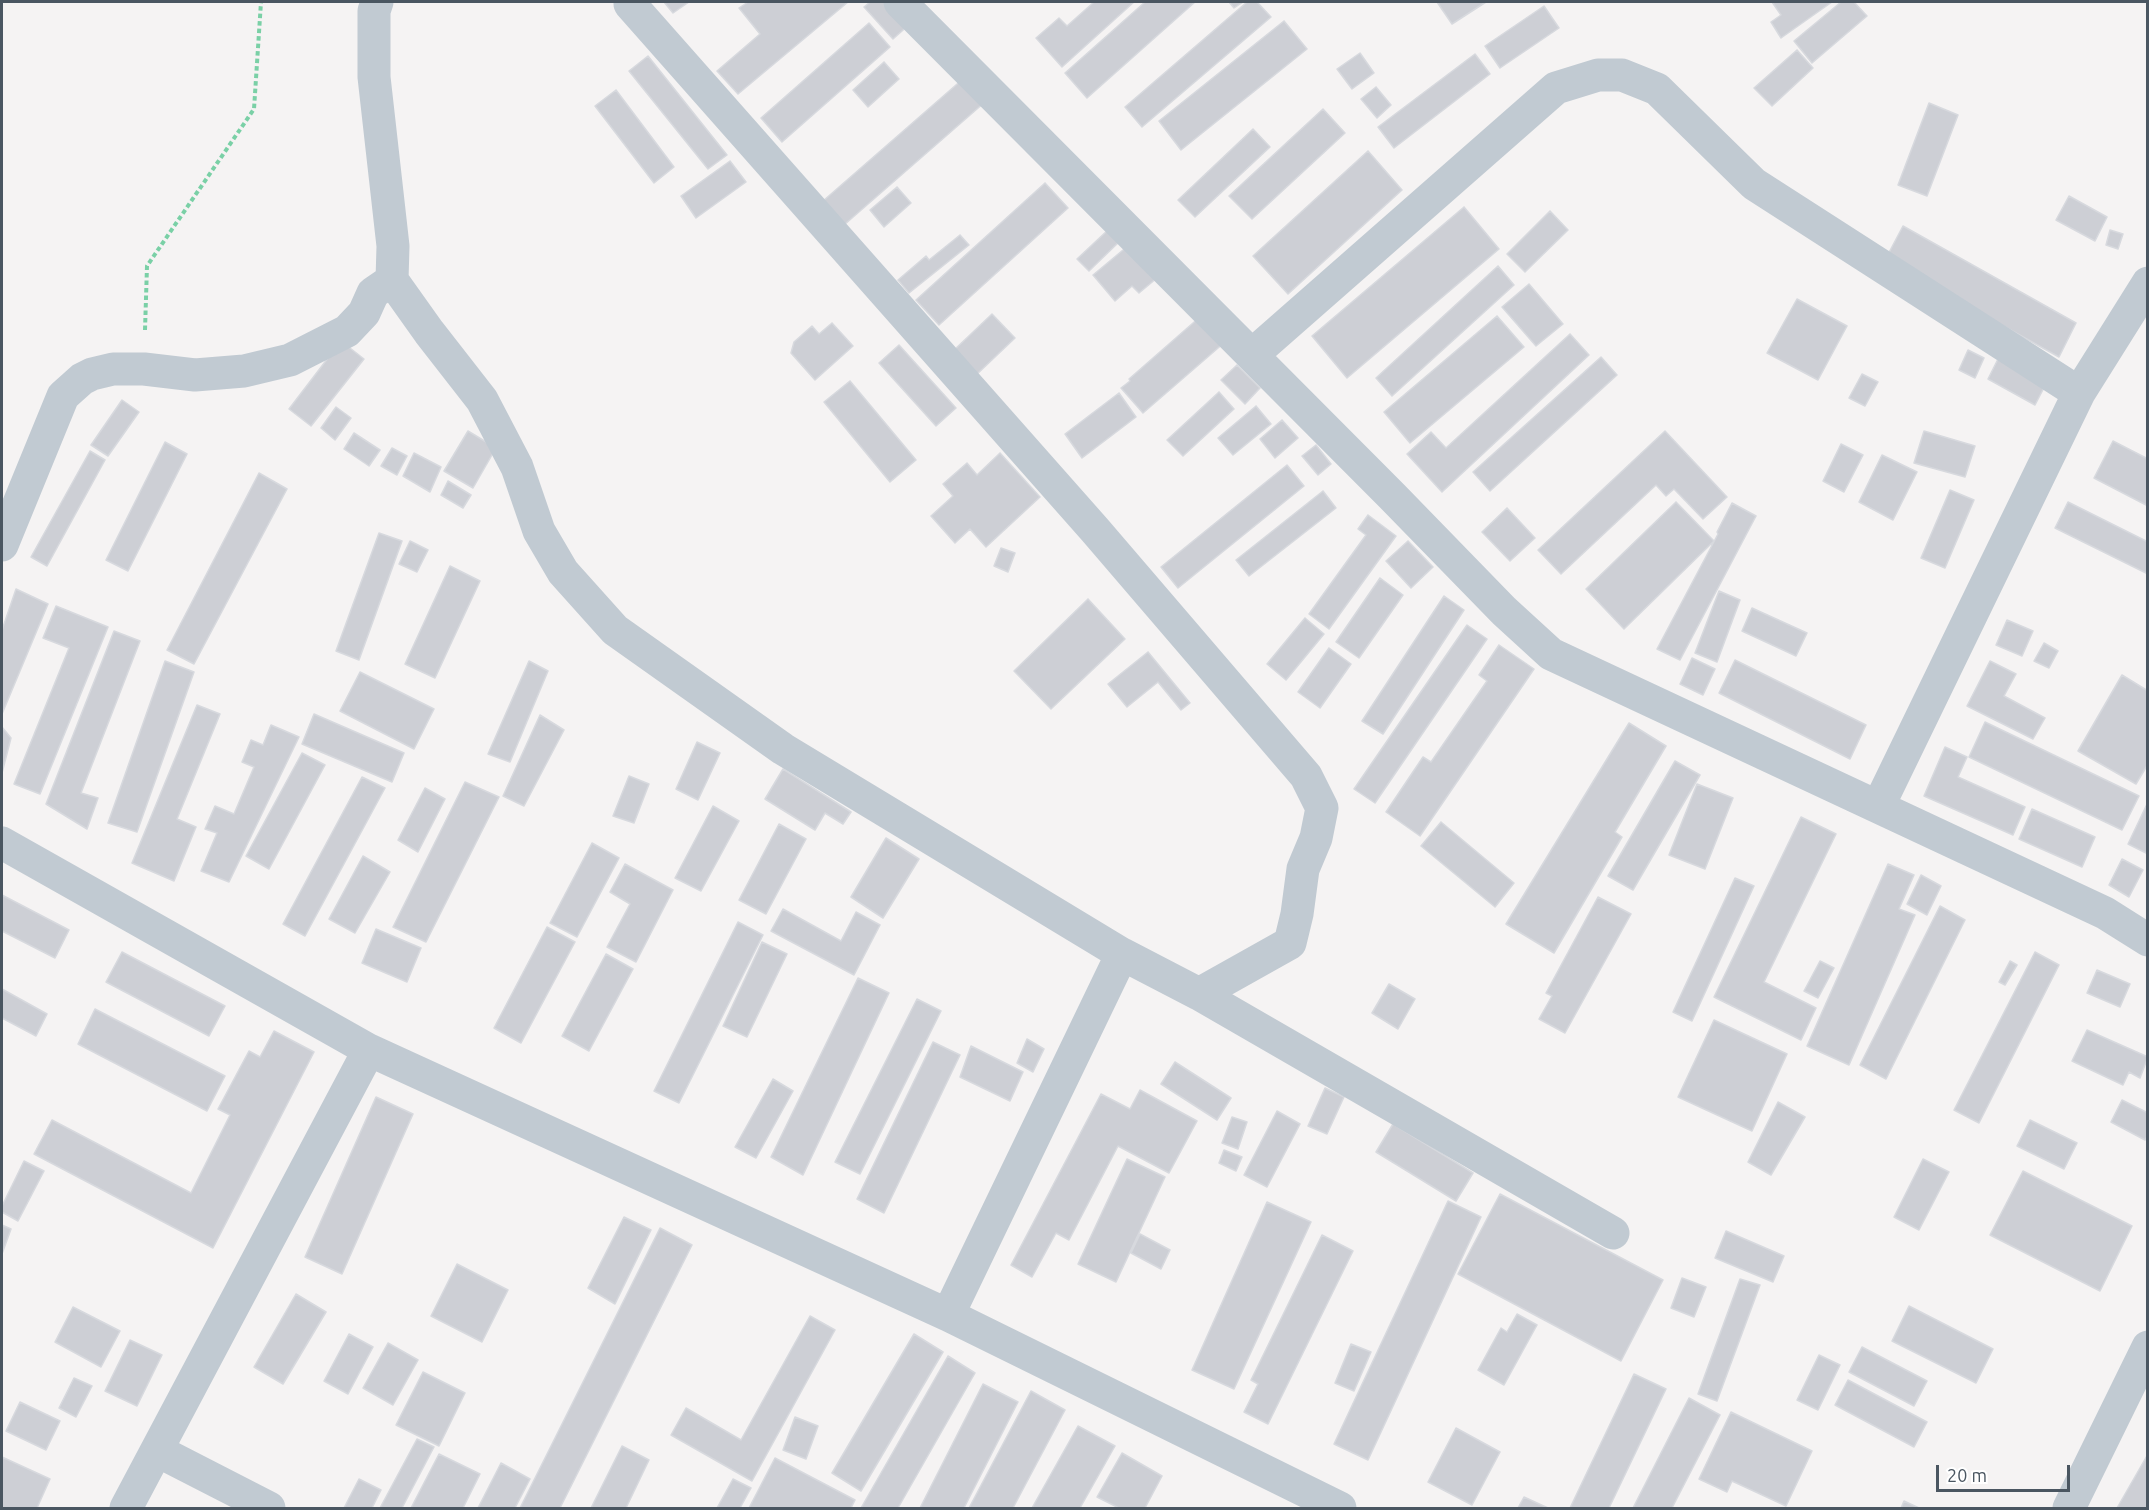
<!DOCTYPE html>
<html>
<head>
<meta charset="utf-8">
<style>
	body { margin:0 }
	#map { position:relative; width:2149px; height:1510px; overflow:hidden; background:#f5f3f3; font-family:Ubuntu,sans-serif }
	canvas { display:block }
	.frame { position:absolute; inset:0; border:3px solid #4a5661; pointer-events:none }
	.scale { position:absolute; left:1936px; top:1465px; width:134px; height:27px; box-sizing:border-box; border:3px solid #4a5661; border-top:0; padding-left:8px; font-size:18px; line-height:21px; white-space:nowrap; color:#4a5661; -webkit-text-stroke:4px #fff; paint-order:stroke }
</style>
</head>
<body>
<div id="map">
<canvas width="2149" height="1510"></canvas>
<div class="frame"></div>
<div class="scale">20 m</div>
</div>
<script>
const ctx = document.querySelector('canvas').getContext('2d');
ctx.lineJoin = 'round';
function paint(path, color) {
  ctx.fillStyle = color;
  ctx.fill(path, 'evenodd');
}
function shape(rows) {
  const path = new Path2D();
  for (const r of rows) {
    path.moveTo(r[0], r[1]);
    for (let i = 2; i < r.length; i += 2) path.lineTo(r[i], r[i + 1]);
  }
  return path;
}
function trace(path, color, width, dash) {
  ctx.strokeStyle = color;
  ctx.lineWidth = width;
  ctx.lineCap = dash ? 'butt' : 'round';
  ctx.setLineDash(dash || []);
  ctx.stroke(path);
}
const building = shape([
	[664,2,689,2,673,13,664,2],
	[748,2,848,2,738,94,717,71,760,34,739,8,748,2],
	[870,2,892,2,911,23,893,39,864,7,870,2],
	[1094,2,1134,2,1062,67,1036,38,1059,18,1067,26,1094,2],
	[1145,2,1195,2,1087,98,1065,73,1145,2],
	[1229,2,1243,2,1234,8,1229,2],
	[1247,2,1257,2,1271,17,1142,127,1125,107,1247,2],
	[1437,2,1486,2,1452,24,1437,2],
	[1772,2,1832,2,1781,38,1771,22,1781,15,1772,2],
	[1841,2,1854,2,1867,16,1812,63,1794,41,1841,2],
	[1544,6,1559,28,1500,68,1485,46,1544,6],
	[1284,21,1307,49,1181,150,1159,121,1284,21],
	[869,23,890,47,782,142,761,118,869,23],
	[1797,50,1813,68,1772,106,1754,88,1797,50],
	[1360,53,1374,73,1352,89,1337,69,1360,53],
	[1475,54,1490,74,1394,148,1378,127,1475,54],
	[648,56,727,155,708,169,629,71,648,56],
	[884,62,899,79,868,107,853,90,884,62],
	[964,78,985,102,844,225,823,201,964,78],
	[1376,87,1391,105,1377,118,1361,99,1376,87],
	[616,90,674,167,654,183,595,106,616,90],
	[1929,103,1958,115,1927,196,1898,185,1929,103],
	[1323,109,1345,133,1252,219,1229,196,1323,109],
	[1253,129,1270,147,1195,217,1178,200,1253,129],
	[1368,151,1402,190,1288,294,1253,256,1368,151],
	[730,161,746,182,696,218,681,196,730,161],
	[1045,183,1068,208,939,325,916,300,1045,183],
	[897,187,911,203,884,227,870,210,897,187],
	[2069,196,2107,217,2095,241,2056,220,2069,196],
	[1464,207,1499,249,1347,378,1312,336,1464,207],
	[1550,211,1568,230,1525,272,1507,254,1550,211],
	[1903,226,2076,323,2059,357,1885,260,1903,226],
	[1109,229,1120,241,1089,271,1077,259,1109,229],
	[2110,230,2123,234,2118,249,2106,245,2110,230],
	[960,235,969,245,909,293,898,280,926,256,929,260,960,235],
	[1135,240,1163,273,1139,293,1132,286,1115,301,1093,275,1135,240],
	[1498,266,1514,285,1392,396,1376,378,1498,266],
	[1529,284,1563,324,1536,346,1502,307,1529,284],
	[1797,299,1847,326,1818,380,1767,353,1797,299],
	[992,314,1015,338,975,376,952,352,992,314],
	[1201,316,1225,342,1143,413,1121,388,1130,381,1129,379,1201,316],
	[1497,316,1524,347,1410,443,1384,412,1497,316],
	[832,323,853,346,815,380,791,353,794,342,812,326,819,334,832,323],
	[1570,334,1589,355,1442,492,1407,454,1431,432,1446,448,1570,334],
	[341,341,364,359,311,426,289,409,341,341],
	[899,345,956,408,936,426,879,363,899,345],
	[1968,350,1984,358,1975,378,1959,370,1968,350],
	[2000,355,2048,380,2035,405,1988,379,2000,355],
	[1601,357,1617,375,1490,491,1473,472,1601,357],
	[1237,365,1260,388,1245,404,1221,380,1237,365],
	[1862,374,1878,382,1865,406,1849,398,1862,374],
	[850,381,916,460,890,482,824,402,850,381],
	[1219,392,1234,409,1183,456,1167,440,1219,392],
	[1119,393,1136,417,1082,458,1065,434,1119,393],
	[122,400,139,412,108,456,91,445,122,400],
	[1256,406,1271,424,1233,455,1218,438,1256,406],
	[336,407,351,418,335,440,321,428,336,407],
	[1282,420,1298,438,1275,458,1260,439,1282,420],
	[468,431,496,448,473,488,444,471,468,431],
	[1665,431,1727,497,1703,519,1674,489,1666,496,1656,485,1561,574,1538,550,1665,431],
	[1924,431,1975,446,1965,477,1914,463,1924,431],
	[354,433,380,450,369,466,344,449,354,433],
	[2113,441,2148,459,2148,506,2094,478,2113,441],
	[165,442,187,454,128,571,106,560,165,442],
	[1841,444,1863,455,1844,492,1823,481,1841,444],
	[1316,445,1331,464,1318,475,1302,456,1316,445],
	[392,448,407,456,397,475,381,466,392,448],
	[90,451,105,460,47,566,31,557,90,451],
	[414,453,441,467,430,492,403,476,414,453],
	[1000,453,1040,497,986,547,970,529,955,543,931,516,953,496,943,484,967,463,977,475,1000,453],
	[1882,455,1917,472,1893,520,1859,502,1882,455],
	[1287,465,1304,486,1178,588,1161,567,1287,465],
	[259,473,287,489,194,664,167,650,259,473],
	[448,481,471,495,463,508,441,495,448,481],
	[1950,490,1974,500,1945,568,1921,558,1950,490],
	[1323,491,1336,508,1249,576,1236,560,1323,491],
	[1676,502,1714,541,1624,629,1586,589,1676,502],
	[2068,502,2148,542,2148,574,2055,528,2068,502],
	[1732,503,1756,516,1680,660,1657,649,1718,534,1717,532,1732,503],
	[1507,508,1535,538,1510,561,1482,532,1507,508],
	[1368,515,1396,536,1329,629,1309,614,1366,535,1358,529,1368,515],
	[379,533,402,541,359,660,336,651,379,533],
	[410,541,428,550,417,572,399,564,410,541],
	[1408,541,1433,567,1411,588,1386,561,1408,541],
	[1001,548,1015,553,1008,572,994,566,1001,548],
	[450,566,480,581,435,678,405,664,450,566],
	[1380,578,1403,595,1359,658,1336,642,1380,578],
	[16,589,48,604,2,714,2,630,16,589],
	[1719,591,1740,600,1717,662,1695,653,1719,591],
	[1444,596,1464,610,1383,734,1362,721,1444,596],
	[1088,599,1125,639,1051,709,1014,671,1088,599],
	[56,606,108,627,40,794,14,784,69,648,43,638,56,606],
	[1752,608,1807,633,1796,656,1742,631,1752,608],
	[1305,618,1324,634,1286,680,1267,664,1305,618],
	[2007,620,2033,631,2022,656,1996,645,2007,620],
	[1467,625,1487,639,1375,803,1354,789,1467,625],
	[114,631,140,641,81,793,98,798,87,829,46,804,114,631],
	[2044,643,2058,651,2049,668,2034,661,2044,643],
	[1499,645,1534,669,1420,836,1386,812,1423,757,1431,762,1487,681,1479,675,1499,645],
	[1329,648,1351,664,1320,708,1298,692,1329,648],
	[1148,652,1190,703,1181,710,1158,682,1127,707,1108,684,1148,652],
	[1692,658,1715,669,1703,695,1680,684,1692,658],
	[1735,660,1866,725,1850,759,1719,693,1735,660],
	[165,661,194,672,137,832,108,823,165,661],
	[529,661,548,671,510,762,488,754,529,661],
	[1990,661,2016,674,2004,696,2045,718,2033,739,1967,706,1990,661],
	[360,672,434,709,414,749,340,711,360,672],
	[2122,675,2148,691,2148,764,2136,784,2078,751,2122,675],
	[197,705,220,714,177,819,196,827,174,881,132,863,197,705],
	[314,714,404,753,392,782,302,744,314,714],
	[540,715,564,730,524,806,503,796,540,715],
	[1985,722,2139,796,2122,830,1969,757,1985,722],
	[1629,723,1666,746,1615,832,1622,837,1554,953,1506,924,1629,723],
	[271,725,299,737,229,882,201,871,217,833,205,829,215,806,234,814,254,767,242,762,251,740,263,745,271,725],
	[2,727,11,738,2,773,2,727],
	[697,742,720,753,698,800,676,789,697,742],
	[1945,747,1967,757,1958,777,2025,807,2013,835,1924,796,1945,747],
	[302,753,325,765,269,869,246,856,302,753],
	[1675,761,1700,775,1633,890,1608,876,1675,761],
	[783,769,851,812,843,824,825,813,815,830,765,799,783,769],
	[629,776,649,784,634,823,613,816,629,776],
	[362,777,385,788,305,936,283,924,362,777],
	[465,782,499,797,426,942,393,927,465,782],
	[1697,784,1733,798,1705,869,1669,855,1697,784],
	[425,788,445,799,418,852,398,840,425,788],
	[2148,802,2148,854,2128,844,2148,802],
	[713,806,739,821,701,891,675,878,713,806],
	[2032,809,2095,837,2082,867,2019,839,2032,809],
	[1801,817,1836,834,1764,982,1816,1008,1801,1040,1714,997,1801,817],
	[1441,822,1514,883,1495,907,1421,846,1441,822],
	[779,824,806,839,766,914,739,900,779,824],
	[886,838,919,859,883,918,851,897,886,838],
	[592,843,619,858,577,937,550,923,592,843],
	[363,856,390,872,355,933,329,919,363,856],
	[2122,859,2143,870,2129,897,2109,885,2122,859],
	[625,864,673,890,636,962,607,947,630,904,610,892,625,864],
	[1888,864,1914,875,1899,909,1915,915,1849,1065,1807,1046,1888,864],
	[1921,875,1941,886,1927,915,1907,904,1921,875],
	[1735,878,1754,886,1692,1021,1673,1012,1735,878],
	[2,895,69,930,55,958,2,931,2,895],
	[1598,897,1631,914,1565,1033,1539,1019,1552,996,1546,993,1598,897],
	[1940,906,1965,920,1886,1079,1860,1065,1940,906],
	[783,909,841,941,856,912,880,925,854,975,771,931,783,909],
	[738,922,763,935,679,1103,654,1091,738,922],
	[547,927,575,942,521,1043,494,1028,547,927],
	[376,929,421,948,407,982,362,963,376,929],
	[762,942,787,954,747,1037,723,1026,762,942],
	[122,952,225,1006,209,1036,106,982,122,952],
	[2035,952,2059,965,1979,1123,1954,1110,2035,952],
	[606,954,633,969,589,1051,562,1036,606,954],
	[1820,961,1834,968,1818,998,1804,991,1820,961],
	[2010,961,2017,965,2005,985,1999,982,2010,961],
	[2097,970,2130,984,2120,1007,2087,993,2097,970],
	[858,978,889,993,803,1175,771,1157,858,978],
	[1389,984,1415,999,1398,1029,1372,1013,1389,984],
	[2,989,47,1014,36,1036,2,1018,2,989],
	[917,999,941,1011,860,1174,835,1162,917,999],
	[95,1009,225,1076,207,1111,78,1044,95,1009],
	[1714,1020,1787,1054,1752,1131,1678,1097,1714,1020],
	[2087,1030,2148,1057,2140,1078,2129,1072,2123,1085,2072,1061,2087,1030],
	[274,1031,314,1052,213,1248,34,1154,52,1120,191,1193,230,1115,218,1109,249,1051,260,1057,274,1031],
	[1027,1039,1044,1049,1033,1072,1017,1063,1027,1039],
	[933,1042,960,1055,884,1213,857,1199,933,1042],
	[971,1046,1023,1072,1010,1101,960,1077,971,1046],
	[1175,1062,1231,1098,1217,1120,1161,1084,1175,1062],
	[773,1079,793,1091,756,1158,735,1147,773,1079],
	[1325,1088,1344,1097,1327,1134,1308,1126,1325,1088],
	[1140,1090,1197,1121,1169,1173,1118,1146,1069,1240,1056,1233,1032,1277,1011,1265,1101,1094,1130,1109,1140,1090],
	[376,1097,413,1114,342,1274,305,1257,376,1097],
	[2122,1100,2148,1113,2148,1135,2145,1140,2111,1122,2122,1100],
	[1778,1102,1805,1117,1771,1175,1748,1162,1778,1102],
	[1277,1111,1300,1124,1267,1187,1244,1175,1277,1111],
	[1232,1117,1247,1122,1238,1149,1222,1143,1232,1117],
	[2030,1120,2077,1143,2064,1169,2017,1146,2030,1120],
	[1393,1124,1473,1173,1456,1201,1376,1152,1393,1124],
	[1224,1150,1242,1157,1236,1171,1219,1163,1224,1150],
	[1127,1159,1165,1177,1116,1282,1078,1264,1127,1159],
	[1923,1159,1949,1172,1919,1230,1894,1217,1923,1159],
	[24,1161,44,1171,18,1221,2,1212,2,1206,24,1161],
	[2023,1171,2132,1226,2100,1291,1990,1235,2023,1171],
	[1500,1194,1663,1280,1621,1361,1458,1274,1500,1194],
	[1448,1201,1481,1217,1368,1460,1334,1444,1448,1201],
	[1267,1202,1311,1222,1234,1389,1192,1370,1267,1202],
	[624,1217,651,1230,615,1304,588,1288,624,1217],
	[2,1225,11,1229,2,1254,2,1225],
	[660,1228,692,1245,560,1508,520,1508,660,1228],
	[1726,1231,1784,1256,1773,1282,1715,1258,1726,1231],
	[1140,1234,1170,1250,1161,1269,1131,1253,1140,1234],
	[1322,1235,1353,1251,1268,1424,1244,1412,1258,1384,1251,1380,1322,1235],
	[457,1264,508,1290,482,1342,431,1316,457,1264],
	[1682,1278,1706,1287,1694,1317,1671,1308,1682,1278],
	[1740,1279,1760,1285,1717,1401,1698,1394,1740,1279],
	[296,1294,326,1312,283,1384,254,1367,296,1294],
	[1909,1306,1993,1349,1976,1383,1892,1341,1909,1306],
	[73,1307,120,1331,101,1367,55,1342,73,1307],
	[1517,1314,1537,1325,1504,1385,1478,1370,1501,1328,1507,1332,1517,1314],
	[810,1316,835,1330,752,1481,671,1435,686,1408,741,1440,810,1316],
	[349,1334,373,1347,348,1394,324,1381,349,1334],
	[914,1334,943,1352,861,1491,832,1473,914,1334],
	[130,1340,162,1355,137,1406,105,1391,130,1340],
	[388,1343,418,1360,393,1405,363,1388,388,1343],
	[1351,1344,1371,1352,1354,1391,1335,1383,1351,1344],
	[1862,1347,1927,1381,1914,1406,1849,1372,1862,1347],
	[1819,1355,1840,1365,1818,1410,1797,1400,1819,1355],
	[948,1356,975,1373,898,1508,861,1508,948,1356],
	[423,1372,465,1393,439,1446,396,1425,423,1372],
	[1634,1374,1666,1389,1609,1508,1570,1508,1634,1374],
	[74,1378,92,1386,76,1417,59,1408,74,1378],
	[1848,1380,1927,1422,1914,1447,1835,1405,1848,1380],
	[983,1384,1018,1402,964,1508,920,1508,983,1384],
	[1031,1391,1065,1410,1013,1508,969,1508,1031,1391],
	[1689,1398,1720,1415,1672,1508,1633,1508,1689,1398],
	[20,1402,60,1421,46,1450,6,1431,20,1402],
	[1731,1412,1812,1451,1786,1506,1732,1481,1727,1492,1699,1479,1731,1412],
	[795,1417,818,1426,806,1459,783,1450,795,1417],
	[1078,1426,1115,1446,1080,1508,1032,1508,1078,1426],
	[1456,1428,1500,1452,1472,1505,1428,1482,1456,1428],
	[417,1439,434,1447,402,1508,380,1508,417,1439],
	[622,1446,649,1460,626,1508,591,1508,622,1446],
	[1122,1453,1162,1476,1145,1508,1119,1508,1097,1497,1122,1453],
	[439,1454,480,1474,463,1508,411,1508,439,1454],
	[2148,1454,2148,1508,2117,1508,2148,1454],
	[2,1457,50,1479,37,1508,2,1508,2,1457],
	[775,1458,855,1500,851,1508,749,1508,775,1458],
	[501,1463,530,1479,515,1508,478,1508,501,1463],
	[359,1479,381,1490,372,1508,344,1508,359,1479],
	[733,1479,751,1488,740,1508,717,1508,733,1479],
	[1524,1497,1548,1508,1518,1508,1524,1497],
	[1904,1501,1919,1508,1901,1508,1904,1501]
]);
paint(building, '#cdcfd5');
trace(building, '#d7d9de', 1.5);
trace(shape([
	[145,330,147,266,254,109,261,2]
]), '#7ad0a6', 4, [4.5, 3]);
trace(shape([
	[900,2,1392,496,1504,611,1551,654,2105,913,2148,940],
	[630,4,1095,530,1306,776,1322,808,1316,838,1303,869,1297,914,1290,943,1199,994],
	[392,280,429,332,482,400,517,467,539,531,563,572,615,630,783,749,1122,954],
	[1252,355,1556,88,1598,75,1622,75,1657,89,1754,184,2079,393,1878,807],
	[2079,393,2148,283],
	[2,545,63,396,82,379,92,374,113,369,144,369,195,375,244,371,290,360,347,331,364,313,373,293,392,280,393,246,374,77,374,11,377,2],
	[2,843,369,1050,948,1315,1340,1508],
	[948,1315,1122,954,1199,994,1613,1233],
	[158,1451,269,1508],
	[126,1508,369,1050],
	[2069,1508,2148,1347]
]), '#c1cad2', 33);
</script>
</body>
</html>
